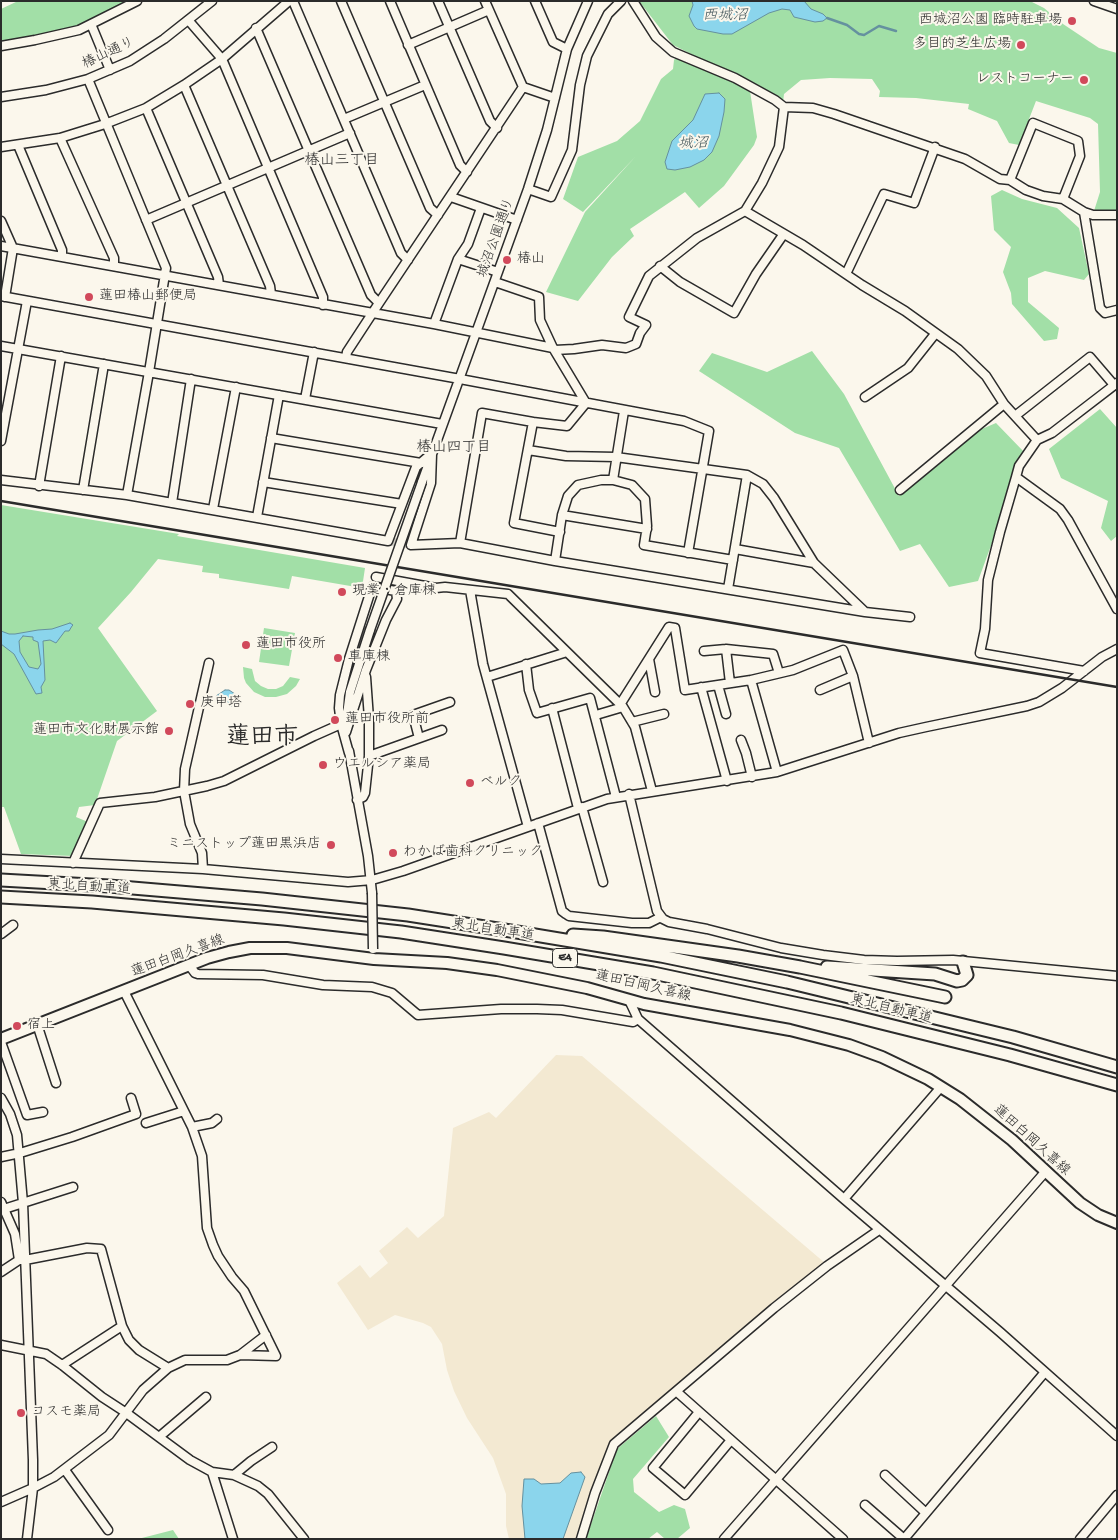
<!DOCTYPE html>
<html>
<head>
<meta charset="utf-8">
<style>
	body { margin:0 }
	#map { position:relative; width:1118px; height:1540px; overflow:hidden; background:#fbf7ec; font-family:"Gochi Hand",sans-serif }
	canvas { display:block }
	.frame { position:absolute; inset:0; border:2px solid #2b2b2b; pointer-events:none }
</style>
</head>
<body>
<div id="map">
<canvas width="1118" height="1540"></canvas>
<div class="frame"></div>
</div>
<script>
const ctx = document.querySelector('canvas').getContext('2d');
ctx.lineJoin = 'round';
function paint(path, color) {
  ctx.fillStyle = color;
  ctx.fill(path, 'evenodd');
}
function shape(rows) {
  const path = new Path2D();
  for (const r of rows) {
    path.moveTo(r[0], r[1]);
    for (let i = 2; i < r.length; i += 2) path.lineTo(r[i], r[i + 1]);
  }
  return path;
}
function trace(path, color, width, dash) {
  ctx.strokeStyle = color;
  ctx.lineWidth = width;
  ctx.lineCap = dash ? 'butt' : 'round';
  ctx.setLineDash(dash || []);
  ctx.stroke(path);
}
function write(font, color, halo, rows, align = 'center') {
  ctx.font = font + ' "Gochi Hand","Klee One",sans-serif';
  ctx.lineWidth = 4;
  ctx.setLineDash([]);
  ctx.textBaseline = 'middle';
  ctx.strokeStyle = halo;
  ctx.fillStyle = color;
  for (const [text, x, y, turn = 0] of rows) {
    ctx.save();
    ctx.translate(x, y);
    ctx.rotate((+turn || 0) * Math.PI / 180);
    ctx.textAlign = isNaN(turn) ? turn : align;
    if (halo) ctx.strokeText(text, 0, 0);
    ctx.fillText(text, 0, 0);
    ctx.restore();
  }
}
paint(shape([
	[556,1055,582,1056,825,1263,609,1445,577,1539,509,1539,506,1526,506,1494,493,1458,467,1418,454,1391,447,1370,442,1344,431,1327,423,1323,395,1315,368,1330,337,1283,360,1265,370,1278,388,1263,379,1251,407,1227,418,1238,444,1216,453,1128,489,1112,496,1118]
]), '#f3e9d2');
paint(shape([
	[18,1,129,1,84,24,41,36,1,43,1,9],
	[639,1,1030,1,1044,8,1063,24,1099,48,1117,53,1117,212,1110,213,1094,211,1100,192,1098,124,1090,118,1036,101,1019,145,1009,143,997,121,968,109,969,104,916,98,879,97,880,91,872,79,830,78,801,80,784,94,783,103,768,92,673,45],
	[678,55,750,91,757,137,754,145,724,186,699,208,685,192,630,229,634,236,612,257,578,301,546,292,585,212,636,156,583,212,563,199,578,157,617,141,640,121,661,79,673,69,674,60],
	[1002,190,1022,199,1057,208,1079,228,1089,274,1084,280,1045,271,1028,278,1028,302,1059,328,1057,339,1044,341,1012,304,1011,293,1003,272,1011,247,994,230,991,196],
	[812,351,844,394,899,496,946,458,970,434,996,423,1025,453,978,581,949,587,920,544,900,551,839,448,795,433,699,371,712,353,767,372],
	[1100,409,1117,428,1117,536,1111,541,1101,528,1108,501,1061,478,1049,449],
	[1,505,179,534,177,536,365,568,362,588,292,576,289,589,219,578,219,574,202,572,203,566,158,559,131,592,98,628,157,711,117,741,95,805,79,807,76,817,88,822,73,856,21,854,4,807,1,807],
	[264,628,295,633,289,666,259,662],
	[243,667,252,669,255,681,261,686,268,689,276,689,283,686,290,677,300,679,296,686,287,694,276,697,265,697,254,692,246,683,244,678],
	[656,1416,669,1437,633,1479,634,1492,659,1512,674,1505,685,1509,690,1528,677,1539,665,1539,657,1532,648,1539,586,1539,617,1449],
	[173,1530,179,1539,138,1539]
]), '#a2dfa7');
const water = shape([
	[692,1,804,1,811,9,823,14,827,18,823,21,815,22,794,17,790,10,782,9,769,13,732,34,723,34,697,29,694,26,689,16,693,5,692,1],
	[719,93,725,99,724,112,719,136,712,152,704,160,690,167,675,170,667,169,665,162,672,141,693,120,705,94,719,93],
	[70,623,73,625,72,626,69,631,65,631,56,643,50,640,43,641,45,680,41,687,42,693,36,694,14,654,1,644,1,631,9,634,15,634,38,630,52,629,70,623],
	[23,636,33,637,33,640,38,642,41,664,38,669,29,667,20,652,19,641,23,636],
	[225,690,229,690,238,696,239,700,238,704,231,706,224,698,218,701,215,701,216,696,225,690],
	[581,1472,585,1477,563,1539,525,1539,522,1506,524,1479,534,1479,541,1484,560,1483,571,1473,581,1472]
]);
paint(water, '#8bd5ec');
trace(water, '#65919f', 1);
trace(shape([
	[827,18,847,25,859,34,864,35,879,26,896,31]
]), '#65919f', 2.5);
trace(shape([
	[388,541,411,545]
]), '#d1cec5', 8, [8, 4]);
const minor = shape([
	[293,1,401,253,408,260],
	[341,1,430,208,438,215],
	[390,1,460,165,467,172],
	[438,1,490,121,497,128],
	[485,1,523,87,555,98],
	[535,1,553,42,567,49],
	[633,1,656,37,673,52,735,78,775,100,784,107,813,108,834,114,965,159,1000,179,1010,180,1026,190,1043,196,1063,199,1084,212,1093,215,1117,215],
	[1094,1,1117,9],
	[189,21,222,59,323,297,323,305],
	[91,24,110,70],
	[256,28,371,295,379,303],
	[408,45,489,10],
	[1,46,35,40,79,30,137,1],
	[88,79,166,268,149,372,127,495],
	[184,85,270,286,271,294],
	[1,97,46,90,88,79,130,61,164,39,212,1],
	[146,108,218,277,219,285],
	[344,119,425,85],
	[60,138,114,258,114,266],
	[18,145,62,250,62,256],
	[1,147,60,138,105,124,146,108,184,85,222,59,289,1],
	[1010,180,1033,123,1078,141,1080,156,1063,199],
	[528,189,551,197,572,150,580,85,587,56,608,14,621,1],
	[451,197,517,220],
	[745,211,803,245,862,285,905,311,958,349,986,376,1004,404,1037,440],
	[1084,212,1100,308,1105,313,1117,310],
	[146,220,350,133],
	[1,221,13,248,5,297],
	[1,246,434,324,553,348],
	[458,259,468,244,481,208],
	[660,266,680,282,734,313,756,274,783,235],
	[846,274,884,194,914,203,935,147],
	[1,296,460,379,684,421,709,431,688,553],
	[434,324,458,259,498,272],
	[1,346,442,424],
	[555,350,574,349,602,345,626,348,636,344,640,333,646,325,629,317,649,276,697,238,745,211,762,183,779,147,784,107],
	[346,358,347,352,379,303,523,87],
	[1117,383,1052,433,1037,440,1019,466,1016,477,1060,509,1068,520,1117,609],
	[865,397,908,368,935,334],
	[305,399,314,352],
	[1015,416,1090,357,1114,385],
	[533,422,514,523,560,532],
	[271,438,421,463],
	[1,441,27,301],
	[528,450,566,456,616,457,747,475,763,484,774,498,814,563,864,611],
	[432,454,431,483,411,545,460,543,555,561,865,612,910,617],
	[1016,477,1000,532,988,580,985,629,980,653,1084,671],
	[1,480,127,495,388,541,416,467,431,454],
	[613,480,624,411],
	[263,482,402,504],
	[422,482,528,189,547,130,567,49,588,1],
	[39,486,61,356],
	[83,490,104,364],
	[900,490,1004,404],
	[172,503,191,379],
	[213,509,236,387],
	[562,515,647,529],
	[257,517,279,395],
	[460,543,482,413,533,422,567,426,586,403,553,348,540,320,539,297,495,282],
	[735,549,814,563],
	[555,561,562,515,568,496,578,485,601,480,613,480,632,485,645,499,647,526,644,545,733,560],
	[376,577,436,588,445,587,508,594,567,652,487,677],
	[728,589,747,475],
	[470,590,483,664,528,827],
	[704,651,726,649],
	[567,652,623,707,635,727,652,791],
	[649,659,655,692],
	[526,664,529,690,537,713,590,698,616,797],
	[751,680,777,772],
	[730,683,726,649,773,654,779,673],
	[718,685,726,714],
	[701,687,727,781],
	[820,690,853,676],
	[621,703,669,627,675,628,685,690,751,680,793,670,843,650,853,676,869,743],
	[552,708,578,808],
	[596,715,623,707],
	[346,722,350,692,370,630],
	[632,722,664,714],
	[346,732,366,670,386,620,397,599,396,591,372,587,349,659,340,695,339,708,341,724,349,753],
	[419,738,413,715,450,702],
	[741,740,746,753,752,777],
	[349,751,368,856,372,893],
	[369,756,442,730],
	[629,794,657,911,663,919,669,922,707,929,781,948,823,955,864,960,897,961,953,960,1117,976],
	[357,800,363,797,365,793,369,756,369,719,366,677],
	[582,807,603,882],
	[538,823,562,911,566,914,569,916,632,923,649,923,661,917],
	[1,859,203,869,348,882,372,880,403,871,607,799,777,772,899,733,926,727,1027,706,1039,702,1062,688,1102,657,1117,649],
	[73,863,100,803,155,797,207,786,224,781,314,736,341,724],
	[203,869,202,853,190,824,184,791,185,769,209,663],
	[1,934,13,925],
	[189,965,195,973,198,974,263,975,323,985,372,987,392,993,418,1015,501,1009,537,1009,562,1010,633,1022,638,1019],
	[629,1000,638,1019,844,1199,1000,1332,1117,1436],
	[37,1024,56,1083],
	[1,1042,27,1115,43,1112],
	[1,1098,10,1114,17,1135,23,1203,33,1460,33,1488,27,1539],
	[146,1123,184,1111],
	[192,1127,212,1123,217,1119],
	[1,1157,20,1153,72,1137,136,1114,131,1098],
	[844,1199,941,1087],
	[1,1202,15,1234,19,1260],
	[1,1210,73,1187],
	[1,1272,19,1260,25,1260,87,1248,101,1249,122,1326,129,1340,139,1350,168,1368],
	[1,1345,46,1354,62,1365,102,1397,125,1412,190,1460,212,1472,234,1475,258,1486,268,1494,304,1539],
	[240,1355,266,1335],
	[62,1365,122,1326],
	[677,1392,843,1539],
	[699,1412,653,1468,685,1495,731,1440],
	[159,1437,206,1397],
	[65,1470,108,1530],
	[212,1472,233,1539],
	[234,1475,251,1461,272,1447],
	[885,1475,926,1513],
	[1,1502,33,1488,54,1477,109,1435,143,1390,168,1368,185,1360,227,1360,240,1355,276,1356,244,1291,232,1277,218,1256,213,1245,207,1228,202,1156,192,1127,124,991],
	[865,1505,904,1539],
	[581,1539,595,1493,614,1444,774,1308,827,1266,879,1230],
	[724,1539,1046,1171],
	[904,1539,1045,1372],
	[1080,1539,1117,1495]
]);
const major = shape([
	[1,1039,207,958,229,952,250,948,287,948,374,959,447,963,497,970,587,988,644,1004,790,1030,849,1045,882,1057,928,1079,960,1099,1012,1140,1080,1203,1098,1215,1117,1223]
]);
const highway = shape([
	[1,880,109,886,262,899,408,915,517,932,661,956,787,982,1013,1037,1117,1067],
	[1,897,92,902,284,919,401,932,504,948,653,973,841,1013,1010,1055,1117,1085],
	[573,935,603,937,738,956,800,967,945,997],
	[827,967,935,974,957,981,962,980,967,975,963,962]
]);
trace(minor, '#2b2b2b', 11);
trace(major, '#2b2b2b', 14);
trace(highway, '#2b2b2b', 15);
trace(minor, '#fbf7ec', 8);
trace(major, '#fbf7ec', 10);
trace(highway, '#fbf7ec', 11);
trace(shape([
	[1,501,1117,687]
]), '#2b2b2b', 2.5);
const minorBridge = shape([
	[370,630,422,482],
	[372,893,373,949]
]);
trace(minorBridge, '#2b2b2b', 11, []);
trace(minorBridge, '#fbf7ec', 8);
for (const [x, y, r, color] of [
	[1072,21,5,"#d1495b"],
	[1021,45,5,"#d1495b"],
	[1084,80,5,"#d1495b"],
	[507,260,5,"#d1495b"],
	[89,297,5,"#d1495b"],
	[342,592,5,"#d1495b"],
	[246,645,5,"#d1495b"],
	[338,658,5,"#d1495b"],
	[190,704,5,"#d1495b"],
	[335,720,5,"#d1495b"],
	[169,731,5,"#d1495b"],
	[323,765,5,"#d1495b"],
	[470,783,5,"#d1495b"],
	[331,845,5,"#d1495b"],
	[393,853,5,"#d1495b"],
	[17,1026,5,"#d1495b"],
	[21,1413,5,"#d1495b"]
]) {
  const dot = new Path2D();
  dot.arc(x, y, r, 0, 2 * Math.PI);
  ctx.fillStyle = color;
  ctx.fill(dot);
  trace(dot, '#fbf7ec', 2);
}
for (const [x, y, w] of [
	[565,958,25]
]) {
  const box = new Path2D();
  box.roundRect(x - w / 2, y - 9.5, w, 19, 4);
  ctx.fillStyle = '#fbf7ec';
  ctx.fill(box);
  trace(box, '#2b2b2b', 1);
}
write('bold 12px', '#2b2b2b', null, [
	["E4",565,958]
]);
write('14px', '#2b2b2b', '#fbf7ec', [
	["西城沼公園 臨時駐車場",1062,21,"right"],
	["多目的芝生広場",1011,45,"right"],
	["レストコーナー",1074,80,"right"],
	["椿山",517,260],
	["蓮田椿山郵便局",99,297],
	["現業・倉庫棟",352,592],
	["蓮田市役所",256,645],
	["車庫棟",348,658],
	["庚申塔",200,704],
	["蓮田市役所前",345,720],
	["蓮田市文化財展示館",159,731,"right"],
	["ウエルシア薬局",333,765],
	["ベルク",480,783],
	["ミニストップ蓮田黒浜店",321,845,"right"],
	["わかば歯科クリニック",403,853],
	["宿上",27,1026],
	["コスモ薬局",31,1413]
], 'left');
write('14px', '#2b2b2b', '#fbf7ec', [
	["椿山通り",109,54,-25],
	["城沼公園通り",497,238,-70],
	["東北自動車道",89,888,4],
	["東北自動車道",493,931,9],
	["蓮田白岡久喜線",178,957,-20],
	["蓮田白岡久喜線",643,987,13],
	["東北自動車道",891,1010,14],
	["蓮田白岡久喜線",1031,1141,42]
]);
write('italic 15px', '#43565b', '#fbf7ec', [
	["西城沼",725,17],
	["城沼",693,145]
]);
write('15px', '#2b2b2b', '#fbf7ec', [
	["椿山三丁目",342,162],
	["椿山四丁目",454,449]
]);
write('bold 24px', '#2b2b2b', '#fbf7ec', [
	["蓮田市",262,739]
]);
</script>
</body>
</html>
